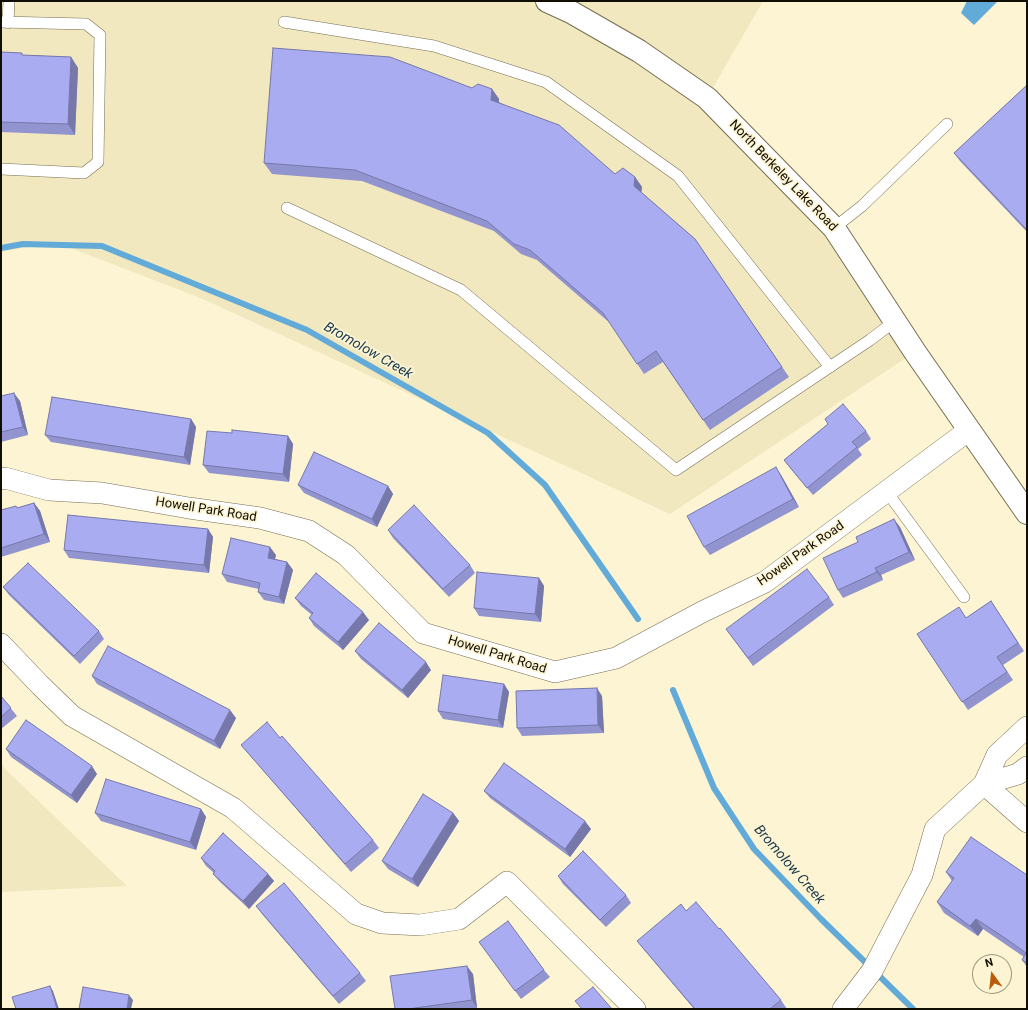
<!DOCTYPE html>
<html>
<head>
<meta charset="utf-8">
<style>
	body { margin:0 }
	#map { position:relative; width:1028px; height:1010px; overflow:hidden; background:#fdf4d3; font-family:Roboto,sans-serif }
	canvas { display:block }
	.frame { position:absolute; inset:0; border:2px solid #100d03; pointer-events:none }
	.north { position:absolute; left:972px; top:954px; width:40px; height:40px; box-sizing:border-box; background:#fdf4d3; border:1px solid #9e9880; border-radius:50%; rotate:345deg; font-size:11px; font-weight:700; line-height:16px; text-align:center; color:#100d03 }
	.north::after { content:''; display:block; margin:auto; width:14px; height:18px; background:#b95b0b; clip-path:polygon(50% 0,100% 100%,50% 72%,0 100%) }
</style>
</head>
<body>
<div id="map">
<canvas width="1028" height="1010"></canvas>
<div class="frame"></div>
<div class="north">N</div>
</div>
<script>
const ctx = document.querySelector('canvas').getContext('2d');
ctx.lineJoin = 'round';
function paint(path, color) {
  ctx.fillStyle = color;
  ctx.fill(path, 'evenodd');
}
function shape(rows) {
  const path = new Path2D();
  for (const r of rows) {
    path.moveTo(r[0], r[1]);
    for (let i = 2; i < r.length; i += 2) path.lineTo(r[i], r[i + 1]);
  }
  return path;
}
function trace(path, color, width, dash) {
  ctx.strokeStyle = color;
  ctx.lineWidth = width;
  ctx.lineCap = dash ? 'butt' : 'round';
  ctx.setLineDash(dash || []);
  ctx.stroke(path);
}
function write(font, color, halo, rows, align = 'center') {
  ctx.font = font + ' Roboto,sans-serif';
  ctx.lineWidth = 3.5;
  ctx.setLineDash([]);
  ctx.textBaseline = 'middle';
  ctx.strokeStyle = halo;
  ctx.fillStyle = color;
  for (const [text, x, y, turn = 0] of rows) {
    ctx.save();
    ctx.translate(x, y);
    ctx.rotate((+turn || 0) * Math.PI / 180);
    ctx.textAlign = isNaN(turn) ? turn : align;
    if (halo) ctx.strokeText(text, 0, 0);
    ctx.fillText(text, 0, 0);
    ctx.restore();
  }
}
paint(shape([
	[1,1,763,1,707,98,834,228,915,352,670,514,203,299,55,242,1,252],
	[1,765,127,886,1,892]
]), '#f1e8c0');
paint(shape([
	[967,1,998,1,974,25,961,13]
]), '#62aad8');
trace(shape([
	[1,248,23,244,102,246,307,330,488,433,545,485,638,619],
	[673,690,714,788,754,849,821,919,913,1009]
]), '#62aad8', 6);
const service = shape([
	[1,22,86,24,100,35,98,162,84,173,1,169],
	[284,22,434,46,546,82,678,176,830,367],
	[8,23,9,1],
	[287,208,461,290,676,470,870,340,895,321],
	[834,228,862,206,947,124],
	[887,492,964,597]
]);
const minor = shape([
	[1,479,5,478,49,490,102,493,189,508,260,518,309,531,346,555,423,633,555,672,616,658,704,611,765,582,969,430],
	[1,644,40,685,72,716,233,808,356,914,382,923,420,925,459,919,507,882,635,1009],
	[984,784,1027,822],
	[984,784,1018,774,1027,767],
	[843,1009,872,971,922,875,935,829,984,784,997,755,1027,727]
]);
const tertiary = shape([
	[547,1,571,12,639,51,707,98,834,228,915,352,1027,513]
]);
trace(service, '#766e51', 12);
trace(minor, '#766e51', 22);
trace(tertiary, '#766e51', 24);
trace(service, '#fff', 11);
trace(minor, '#fff', 21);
trace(tertiary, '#fff', 22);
paint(shape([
	[1,52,24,55,71,57,78,68,75,135,1,132],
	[1027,85,1027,232,960,161,954,153],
	[472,88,492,89,499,99,499,102,615,174,635,177,642,187,641,192,695,239,789,377,710,430,663,362,644,374,610,323,537,260,521,254,494,231,362,181,272,174,264,163],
	[1,396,20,401,28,435,1,442],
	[191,419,196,427,190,465,51,442,45,435],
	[825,419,866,431,871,439,858,449,862,455,813,495,790,468,784,460,828,424],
	[232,433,288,436,293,444,289,482,209,473,203,465],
	[781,475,799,507,710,555,704,547],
	[298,485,388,486,393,494,377,527,304,493],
	[34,503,40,511,50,542,1,557,1,510,17,508],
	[900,527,915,560,881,575,883,580,843,598,838,590],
	[208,529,213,537,209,573,69,558,64,550],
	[388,530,470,565,475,573,449,597,393,538],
	[276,555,275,559,287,562,293,570,284,604,264,600,258,592,259,589,227,582,222,574],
	[539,578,544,586,541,622,479,616,474,608],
	[3,587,99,631,104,639,80,664,9,595],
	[829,597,834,605,753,666,726,629],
	[295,598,369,620,343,650,314,626,309,618,312,615,301,606],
	[991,601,1024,651,1003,665,1013,680,968,710,917,634,966,618],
	[355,651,431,670,408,698,361,659],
	[92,676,236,718,220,749,97,684],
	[504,684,509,692,503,728,443,719,438,711],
	[1,696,17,716,1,729],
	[602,696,604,733,522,736,517,728],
	[280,738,373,840,379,848,351,872,247,752,241,745],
	[6,749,97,774,77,803,11,757],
	[484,791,591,829,570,857,490,798],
	[201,809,206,817,196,850,101,821,95,813],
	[453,813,459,821,418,887,388,869,382,861],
	[201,858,268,874,274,881,249,909,219,881,213,874,214,873,206,866],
	[946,872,1027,875,1027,967,1022,960,1024,957,983,929,978,936,944,913,937,902,952,881],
	[558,876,626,895,631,903,606,927,563,884],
	[256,906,360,973,366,981,339,1004,262,914],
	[686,911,719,929,781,1000,787,1009,694,1009,645,951,637,941],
	[485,950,544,970,550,977,521,999],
	[473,974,477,1008,473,1009,395,1009]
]), '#9194cf');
paint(shape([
	[71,57,78,68,75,135,68,124],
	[492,89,499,99,498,110,491,100],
	[635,177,642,187,641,196,634,186],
	[14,393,20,401,28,435,23,427],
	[191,419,196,427,190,465,184,457],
	[288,436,293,444,289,482,283,474],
	[776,467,781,475,799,507,793,499],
	[388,486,393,494,377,527,372,519],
	[34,503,40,511,50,542,44,534],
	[894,519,900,527,915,560,909,552],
	[208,529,213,537,209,573,204,565],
	[270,547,276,555,273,566,268,558],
	[287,562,293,570,284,604,279,597],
	[875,568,881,575,883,580,877,572],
	[539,578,544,586,541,622,535,614],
	[363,612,369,620,343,650,338,642],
	[426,662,431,670,408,698,402,690],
	[504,684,509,692,503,728,498,720],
	[597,688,602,696,604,733,598,725],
	[230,710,236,718,220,749,214,741],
	[92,766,97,774,77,803,71,795],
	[201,809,206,817,196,850,190,842],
	[453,813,459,821,418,887,412,879],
	[585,821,591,829,570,857,565,849],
	[268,874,274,881,249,909,243,901],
	[976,919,983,929,978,936,970,926],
	[467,966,473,974,477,1008,472,1000],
	[50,986,53,991,59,1009,57,1009],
	[129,995,133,1000,131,1009,127,1009]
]), '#7678a9');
const building = shape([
	[273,48,390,57,472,88,478,84,492,89,491,100,559,125,615,174,623,168,635,177,634,186,695,239,782,367,703,420,656,351,637,364,603,313,530,250,514,244,487,221,355,170,264,163,273,48],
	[1,52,22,53,22,55,71,57,68,124,1,122,1,52],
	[1027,85,1027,230,954,153,1027,85],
	[14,393,23,427,1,432,1,396,14,393],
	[52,397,191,419,184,457,45,435,52,397],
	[843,404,866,431,852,442,857,447,807,488,784,460,828,424,825,419,843,404],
	[232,430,288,436,283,474,203,465,207,431,232,433,232,430],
	[314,452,388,486,372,519,298,485,314,452],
	[776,467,793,499,704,547,687,516,776,467],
	[34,503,44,534,1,548,1,510,16,506,17,508,34,503],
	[414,505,470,565,443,589,388,530,414,505],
	[68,515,208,529,204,565,64,550,68,515],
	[894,519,909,552,875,568,877,572,838,590,823,558,858,542,856,537,894,519],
	[231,538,270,547,268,558,287,562,279,597,258,592,260,583,222,574,231,538],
	[28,563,99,631,74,656,3,587,28,563],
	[807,569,829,597,748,658,726,629,807,569],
	[477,572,539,578,535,614,474,608,477,572],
	[316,573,363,612,338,642,309,618,313,613,295,598,316,573],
	[991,601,1018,643,997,657,1007,672,962,702,917,634,959,607,966,618,991,601],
	[379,623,426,662,402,690,355,651,379,623],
	[108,646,230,710,214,741,92,676,108,646],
	[443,675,504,684,498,720,438,711,443,675],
	[597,688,598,725,517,728,516,691,597,688],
	[1,696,11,708,1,717,1,696],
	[26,720,92,766,71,795,6,749,26,720],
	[267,722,280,738,282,736,373,840,345,864,241,745,267,722],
	[504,763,585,821,565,849,484,791,504,763],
	[106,779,201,809,190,842,95,813,106,779],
	[423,794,453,813,412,879,382,861,423,794],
	[223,833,268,874,243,901,213,874,215,871,201,858,223,833],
	[971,837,1027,875,1027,963,1022,960,1026,953,1002,936,976,919,970,926,937,902,954,878,946,872,971,837],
	[583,851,626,895,600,920,558,876,583,851],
	[284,883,360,973,333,996,256,906,284,883],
	[696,902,719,929,720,928,781,1000,770,1009,695,1009,637,941,681,904,686,911,696,902],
	[508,921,544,970,515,991,479,942,508,921],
	[467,966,472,1000,408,1009,395,1009,390,976,467,966],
	[50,986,57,1009,16,1009,12,997,50,986],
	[83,987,129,995,127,1009,79,1009,83,987],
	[593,987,612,1009,582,1009,575,1001,593,987]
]);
paint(building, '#a9acf1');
trace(building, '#7678a9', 1);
write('13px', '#100d03', '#fdf4d3', [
	["North Berkeley Lake Road",783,176,46],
	["Howell Park Road",206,510,9],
	["Howell Park Road",801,554,-35],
	["Howell Park Road",497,655,17]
]);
write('italic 14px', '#18384c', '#fdf4d3', [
	["Bromolow Creek",368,351,30],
	["Bromolow Creek",789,865,49]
]);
</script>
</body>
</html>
